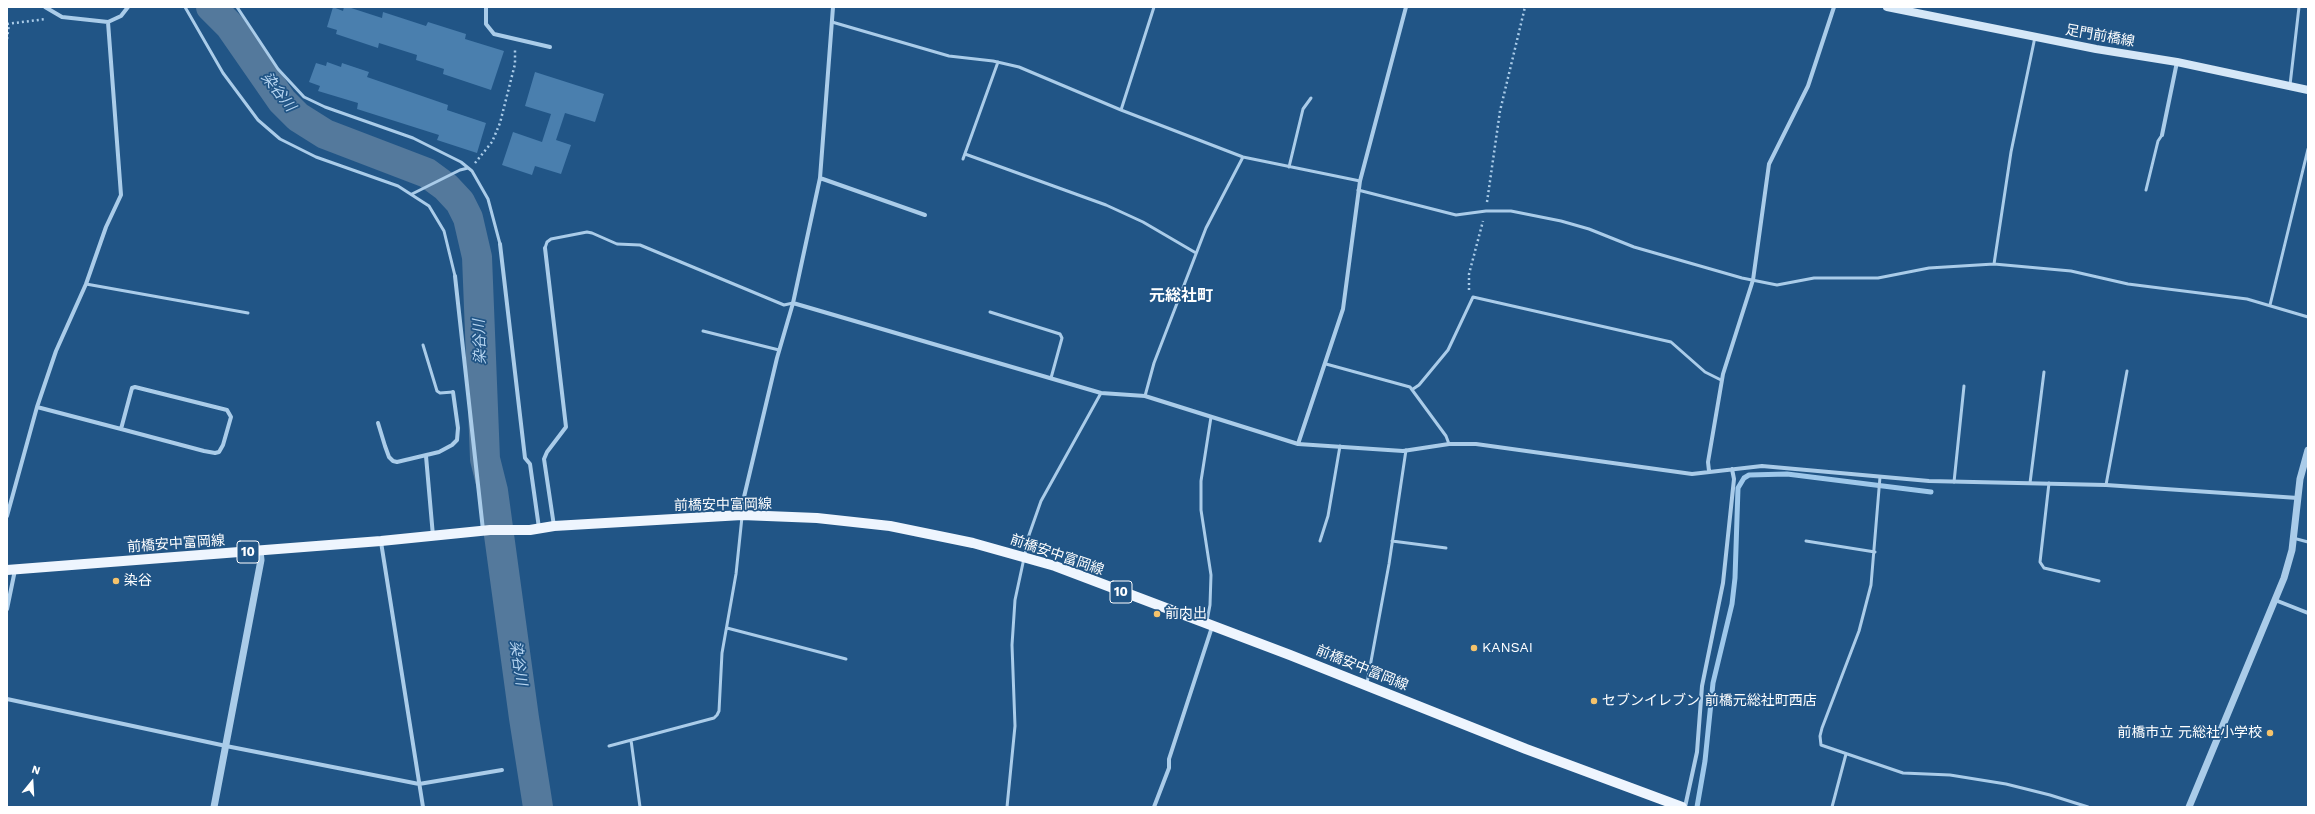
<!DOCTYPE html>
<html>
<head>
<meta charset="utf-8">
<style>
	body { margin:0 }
	#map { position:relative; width:2315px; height:814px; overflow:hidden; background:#215586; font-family:"Work Sans",sans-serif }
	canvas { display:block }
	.frame { position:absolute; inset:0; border:8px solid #fff; pointer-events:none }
	.north { position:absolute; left:12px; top:762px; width:40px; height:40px; -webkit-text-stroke:3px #215586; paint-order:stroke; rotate:18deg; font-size:11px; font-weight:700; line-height:16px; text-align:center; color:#fff }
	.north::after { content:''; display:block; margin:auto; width:14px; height:18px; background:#fff; clip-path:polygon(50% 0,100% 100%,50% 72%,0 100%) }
</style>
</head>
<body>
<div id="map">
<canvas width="2315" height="814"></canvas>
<div class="frame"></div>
<div class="north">N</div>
</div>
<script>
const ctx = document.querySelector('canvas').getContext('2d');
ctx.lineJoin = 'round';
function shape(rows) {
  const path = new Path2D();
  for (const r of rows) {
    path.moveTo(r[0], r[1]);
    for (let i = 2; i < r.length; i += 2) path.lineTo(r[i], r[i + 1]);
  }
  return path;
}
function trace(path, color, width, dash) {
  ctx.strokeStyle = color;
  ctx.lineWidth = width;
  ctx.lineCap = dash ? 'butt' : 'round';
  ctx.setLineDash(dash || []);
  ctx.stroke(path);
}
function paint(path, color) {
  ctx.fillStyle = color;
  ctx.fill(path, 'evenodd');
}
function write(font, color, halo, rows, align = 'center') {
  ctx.font = font + ' "Work Sans","Noto Sans JP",sans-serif';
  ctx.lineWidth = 3.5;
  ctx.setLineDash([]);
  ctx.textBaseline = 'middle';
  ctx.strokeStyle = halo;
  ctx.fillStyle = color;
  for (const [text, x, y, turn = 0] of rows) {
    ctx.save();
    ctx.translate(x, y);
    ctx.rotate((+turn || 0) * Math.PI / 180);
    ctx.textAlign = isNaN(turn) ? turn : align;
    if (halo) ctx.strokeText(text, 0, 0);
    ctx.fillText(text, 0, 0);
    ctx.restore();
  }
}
trace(shape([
	[1697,807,1705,761,1713,683,1732,604,1735,578,1738,488,1744,478,1749,475,1787,474,1931,492]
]), '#9ec8eb', 5);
trace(shape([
	[211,7,230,26,282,101,298,117,325,134,427,173,446,187,460,202,468,218,477,257,485,459,493,491,524,718,538,807]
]), '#54799c', 30);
paint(shape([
	[333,7,343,11,344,7,348,7,382,18,383,12,426,26,428,22,466,34,465,39,504,51,491,90,443,74,444,69,416,60,417,55,379,43,378,48,336,34,337,30,327,27],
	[327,62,341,67,342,63,369,72,367,77,448,105,447,110,486,123,477,153,437,140,439,135,357,109,358,103,318,91,320,86,309,82,316,63,326,66],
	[535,72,604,94,595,122,565,113,556,140,571,145,561,174,535,166,532,175,502,165,513,132,542,142,551,114,525,106]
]), '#4a7fae');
trace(shape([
	[7,24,46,19],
	[7,39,9,24],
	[475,163,492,142,500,123,515,64,515,49],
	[1487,202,1500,111,1525,7],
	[1469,290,1469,274,1483,221]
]), '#aacce9', 2.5, [2, 3]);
trace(shape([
	[185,7,223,73,258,120,280,139,316,157,398,186,429,206,444,231,455,276],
	[237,7,278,69,304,97,325,107,413,138,461,162,472,171,488,199,500,244],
	[832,22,949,56,993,61,1019,67,1121,110,1243,157,1360,181],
	[2290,85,2299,7],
	[1121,110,1154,7],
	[965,154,1106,205,1143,222,1196,253],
	[963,159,998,62],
	[1289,167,1303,109,1311,98],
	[1358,190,1456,215,1486,211,1511,211,1561,221,1589,229,1634,247,1742,278,1777,285,1814,278,1878,278,1929,268,1994,264,2071,271,2128,284,2247,299,2308,317],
	[2146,190,2158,141,2162,135],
	[412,194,460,170,468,168],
	[545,248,547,242,551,239,587,232,592,233,617,244,640,245,784,305,793,303],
	[1994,264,2011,152,2035,37],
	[86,284,248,313],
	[2270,305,2308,149],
	[990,312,1060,334,1062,338,1051,378],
	[703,331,779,350],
	[423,345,437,391,440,393,453,392],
	[1326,364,1410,387,1446,436,1449,444],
	[1413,389,1419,385,1448,350,1473,297,1671,342,1705,372,1721,380],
	[1145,396,1154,363,1206,228,1243,157],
	[1880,477,1871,585,1859,631,1822,728,1820,736,1821,745,1903,773,1950,775,2006,784,2050,795,2088,807],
	[1954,482,1964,386],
	[2030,483,2044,372],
	[2049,483,2040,562,2044,568,2099,581],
	[2106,485,2127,371],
	[2293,538,2308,542],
	[1320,541,1328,516,1340,446],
	[1392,541,1446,548],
	[1806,541,1875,552],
	[1207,621,1210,605,1211,575,1201,510,1201,481,1211,417],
	[727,628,846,659],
	[1367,683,1389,564,1406,450],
	[631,740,640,807],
	[609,746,714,718,717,715,719,711,722,653,736,574,742,517],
	[1007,807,1015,726,1012,645,1015,600,1029,535,1041,501,1101,393],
	[1832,807,1846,754]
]), '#aacce9', 3);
trace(shape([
	[45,7,62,17,108,22,121,16,128,7],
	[486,7,486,24,494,34,550,47],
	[2162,135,2177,62],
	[820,178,925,215],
	[500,244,525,458,530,464,539,528],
	[545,248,566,427,547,452,544,459,554,526],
	[455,276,483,530],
	[793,303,1101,393,1145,396,1298,444,1403,451,1449,444,1476,444,1692,474,1762,466,1929,481,2106,485,2298,498],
	[37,407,121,429,204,451,215,453,219,452,223,445,231,417,227,410,135,387,132,388,121,429],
	[378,423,385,446,389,457,393,461,397,462,439,452,452,445,457,440,458,428,453,392],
	[1298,444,1343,309,1360,181,1406,7],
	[426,456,433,536],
	[1709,471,1708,462,1723,374,1753,280,1769,164,1808,86,1834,7],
	[742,515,744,497,777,358,793,303,820,178,833,7],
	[7,516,37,407,56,351,86,284,106,227,121,195,108,22],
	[381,542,423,807],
	[2275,600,2308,613],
	[7,609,15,570],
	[7,699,226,746,419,784,502,770],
	[1154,807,1169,768,1169,759,1212,627],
	[1685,807,1697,752,1702,686,1723,583,1734,479,1732,469]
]), '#aacce9', 4);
trace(shape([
	[214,807,261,560,260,551],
	[2189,807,2284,578,2292,550,2300,479,2308,450]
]), '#aacce9', 7);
trace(shape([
	[1887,7,2096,49,2177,62,2308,90]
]), '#d5e7f7', 8);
trace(shape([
	[7,570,381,541,490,530,530,530,554,526,742,515,817,518,890,526,973,543,1055,566,1290,655,1526,749,1682,807]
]), '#eef5fe', 10);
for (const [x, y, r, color] of [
	[116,581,4,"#f6c36b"],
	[1157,614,4,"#f6c36b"],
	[1474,648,4,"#f6c36b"],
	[1594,701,4,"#f6c36b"],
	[2270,733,4,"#f6c36b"]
]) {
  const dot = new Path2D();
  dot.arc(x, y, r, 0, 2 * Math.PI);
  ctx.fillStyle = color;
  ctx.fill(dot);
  trace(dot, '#215586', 1.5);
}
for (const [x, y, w] of [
	[248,552,22],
	[1121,592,22]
]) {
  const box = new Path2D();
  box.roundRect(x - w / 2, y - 11, w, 22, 3);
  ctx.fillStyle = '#215586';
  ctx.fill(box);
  trace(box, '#fff', 1);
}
write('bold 13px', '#fff', null, [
	["10",248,552],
	["10",1121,592]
]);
write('14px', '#fff', '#215586', [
	["足門前橋線",2100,36,10],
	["前橋安中富岡線",723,505,-1],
	["前橋安中富岡線",176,544,-4],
	["前橋安中富岡線",1057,555,19],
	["前橋安中富岡線",1362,668,22]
]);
write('14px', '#fff', '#215586', [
	["染谷",124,581],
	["前内出",1165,614],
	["KANSAI",1482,648],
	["セブンイレブン 前橋元総社町西店",1602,701],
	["前橋市立 元総社小学校",2262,733,"right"]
], 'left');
write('italic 15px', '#b6d5f1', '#215586', [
	["染谷川",278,92,52],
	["染谷川",480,342,-92],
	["染谷川",518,663,82]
]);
write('bold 16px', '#fff', '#215586', [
	["元総社町",1181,296]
]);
</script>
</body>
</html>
